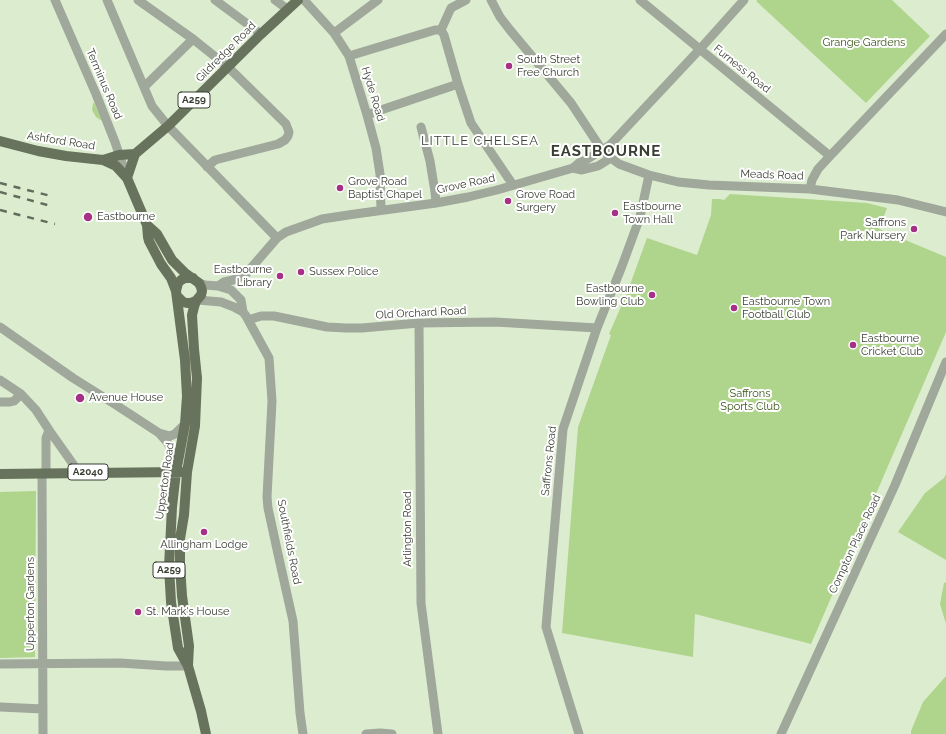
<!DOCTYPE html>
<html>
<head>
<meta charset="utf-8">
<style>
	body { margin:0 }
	canvas { display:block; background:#dceccf }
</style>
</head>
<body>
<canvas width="946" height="734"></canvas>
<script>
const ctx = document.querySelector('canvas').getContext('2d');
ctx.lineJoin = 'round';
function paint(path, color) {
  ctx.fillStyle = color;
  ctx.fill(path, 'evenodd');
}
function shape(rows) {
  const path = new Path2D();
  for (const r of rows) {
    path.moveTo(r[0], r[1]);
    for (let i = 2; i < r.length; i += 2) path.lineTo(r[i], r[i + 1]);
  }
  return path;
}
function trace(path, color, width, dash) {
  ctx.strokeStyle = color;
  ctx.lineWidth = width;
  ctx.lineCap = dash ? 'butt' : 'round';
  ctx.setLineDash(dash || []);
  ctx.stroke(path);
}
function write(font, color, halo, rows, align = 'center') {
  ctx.font = font + ' Raleway,sans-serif';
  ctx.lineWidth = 4;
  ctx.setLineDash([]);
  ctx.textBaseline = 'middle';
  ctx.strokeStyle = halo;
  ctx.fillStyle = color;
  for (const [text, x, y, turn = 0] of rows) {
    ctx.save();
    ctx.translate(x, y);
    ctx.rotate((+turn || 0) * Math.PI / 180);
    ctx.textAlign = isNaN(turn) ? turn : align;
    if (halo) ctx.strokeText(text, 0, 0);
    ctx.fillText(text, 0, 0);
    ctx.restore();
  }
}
paint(shape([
	[758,0,892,0,930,36,866,103,756,1],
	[94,102,102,121,96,117,92,110,93,104],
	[730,194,867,203,887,208,879,229,946,257,946,332,811,644,695,614,693,657,562,633,578,427,611,335,609,334,627,293,647,238,697,255,711,215,712,199,720,199,724,200],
	[946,474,946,560,898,532,925,493,944,478],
	[36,491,35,657,0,658,0,492],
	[946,582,946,624,940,604,944,583],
	[946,676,946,734,911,734,911,731,923,702]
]), '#afd58c');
trace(shape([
	[55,0,96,94,115,142,127,178],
	[107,0,152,106,168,126,277,238],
	[138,0,193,39,228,67,286,124,289,132,288,136,285,140,278,144,215,160,207,167],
	[215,0,261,34],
	[275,0,287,9],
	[304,0,334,33,349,56,367,115,376,148,380,174,381,210],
	[491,0,500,17,510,30,571,103,602,150,611,158,619,164,649,175,678,182,709,185,810,189,898,200,946,212],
	[640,0,830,156],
	[441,30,444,35,458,84,471,123,513,185],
	[441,30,451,8,466,0],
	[334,33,378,0],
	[349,56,435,30,441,30],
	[144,87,193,39],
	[367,115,375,112,458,84],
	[421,127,430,161,435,192,436,203],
	[573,168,582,170,598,166,611,158],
	[810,189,812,180,818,169,830,156,946,34],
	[199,283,205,285,218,286,231,290,241,300,243,312],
	[218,286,224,282,233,280,245,275,277,238,286,232,314,222,322,219,355,214,436,203,468,197,497,190,573,168,579,163,586,160,597,153,610,145,700,49,744,0],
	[198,300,221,302,234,307,243,312,246,316,269,358,272,401,267,497,268,508,278,554,293,621,300,713,303,734],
	[248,320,261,316,274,316,327,327,346,328,362,328,419,323,495,322,597,328],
	[419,323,421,603,438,734],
	[0,327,73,378,116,405,159,433,167,442,173,452,178,458],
	[0,380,21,394,36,410,49,430,73,464,76,473],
	[0,402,10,402,14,401,21,394],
	[159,433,170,436,175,434,185,424],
	[42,473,43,734],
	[46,473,46,438,49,430],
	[0,664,120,663,166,666,188,666],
	[0,707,43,709],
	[366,734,380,733,392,734],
	[579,734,546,627,563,429,597,328,622,266,640,217,649,175],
	[781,734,895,485,946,362]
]), '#a0a79b', 9);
trace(shape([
	[0,141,38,151,66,156,103,160,119,155,135,154],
	[103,160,116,166,127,178,147,225,148,237,149,241,161,264,171,278,176,291],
	[127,178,135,154,168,126,261,34,298,0],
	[147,225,157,234,172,260,185,273,199,283,201,287,202,291,201,295,196,301,191,303,187,303,183,302,177,296],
	[193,278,185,278,181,280,178,283,176,291,185,360,187,396,185,424,176,472,172,507,169,567,171,602,178,648,188,666,201,711,206,734],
	[0,474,181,472],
	[188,665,189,646,182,596,180,565,180,539,184,515,187,472,195,426,197,378,194,349,192,315,194,307,196,301]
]), '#67735d', 10);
trace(shape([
	[0,183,51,196],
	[0,192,51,206],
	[0,210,55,224]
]), '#636c5b', 2.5, [7, 7]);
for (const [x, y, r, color] of [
	[509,66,4,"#a73087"],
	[340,188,4,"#a73087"],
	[508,201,4,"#a73087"],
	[615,213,4,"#a73087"],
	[88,217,5,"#a73087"],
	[914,229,4,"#a73087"],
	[301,272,4,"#a73087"],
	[280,276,4,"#a73087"],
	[652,295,4,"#a73087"],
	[734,308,4,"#a73087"],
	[853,345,4,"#a73087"],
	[80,398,5,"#a73087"],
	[204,532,4,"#a73087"],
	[138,612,4,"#a73087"]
]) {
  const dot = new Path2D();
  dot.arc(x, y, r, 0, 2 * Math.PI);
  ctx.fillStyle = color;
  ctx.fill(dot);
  trace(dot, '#fff', 1.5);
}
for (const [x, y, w] of [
	[194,100,32],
	[88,472,40],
	[169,570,32]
]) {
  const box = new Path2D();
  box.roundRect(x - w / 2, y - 8, w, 16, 3);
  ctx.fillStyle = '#fff';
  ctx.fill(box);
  trace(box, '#383e32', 1);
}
write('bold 10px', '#383e32', null, [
	["A259",194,100],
	["A2040",88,472],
	["A259",169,570]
]);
write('11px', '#385415', '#fff', [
	["Grange Gardens",864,43],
	["Saffrons",750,394],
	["Sports Club",750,407]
]);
write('11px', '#383e32', '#fff', [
	["Gildredge Road",226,52,-45],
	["Furness Road",742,69,39],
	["Terminus Road",104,84,67],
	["Hyde Road",373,94,73],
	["Ashford Road",61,141,9],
	["Meads Road",772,175,2],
	["Grove Road",466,184,-12],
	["Old Orchard Road",421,313,-3],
	["Saffrons Road",549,461,-84],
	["Upperton Road",165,481,-82],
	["Arlington Road",408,529,-90],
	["Southfields Road",289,542,79],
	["Compton Place Road",855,544,-65],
	["Upperton Gardens",31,604,-90]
]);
write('11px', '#383e32', '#fff', [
	["South Street",517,60],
	["Free Church",517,73],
	["Grove Road",348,182],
	["Baptist Chapel",348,195],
	["Grove Road",516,195],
	["Surgery",516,208],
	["Eastbourne",623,207],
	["Town Hall",623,220],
	["Eastbourne",97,217],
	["Saffrons",906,223,"right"],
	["Park Nursery",906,236,"right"],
	["Eastbourne",272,270,"right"],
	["Library",272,283,"right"],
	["Sussex Police",309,272],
	["Eastbourne",644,289,"right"],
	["Bowling Club",644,302,"right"],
	["Eastbourne Town",742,302],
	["Football Club",742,315],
	["Eastbourne",861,339],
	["Cricket Club",861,352],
	["Avenue House",89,398],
	["Allingham Lodge",204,545,"center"],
	["St. Mark's House",146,612]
], 'left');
ctx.letterSpacing = '1px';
write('13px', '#383e32', '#fff', [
	["LITTLE CHELSEA",480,141]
]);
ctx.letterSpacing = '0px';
ctx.letterSpacing = '1px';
write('bold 15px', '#383e32', '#fff', [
	["EASTBOURNE",606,151]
]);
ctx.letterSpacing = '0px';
</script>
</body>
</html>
